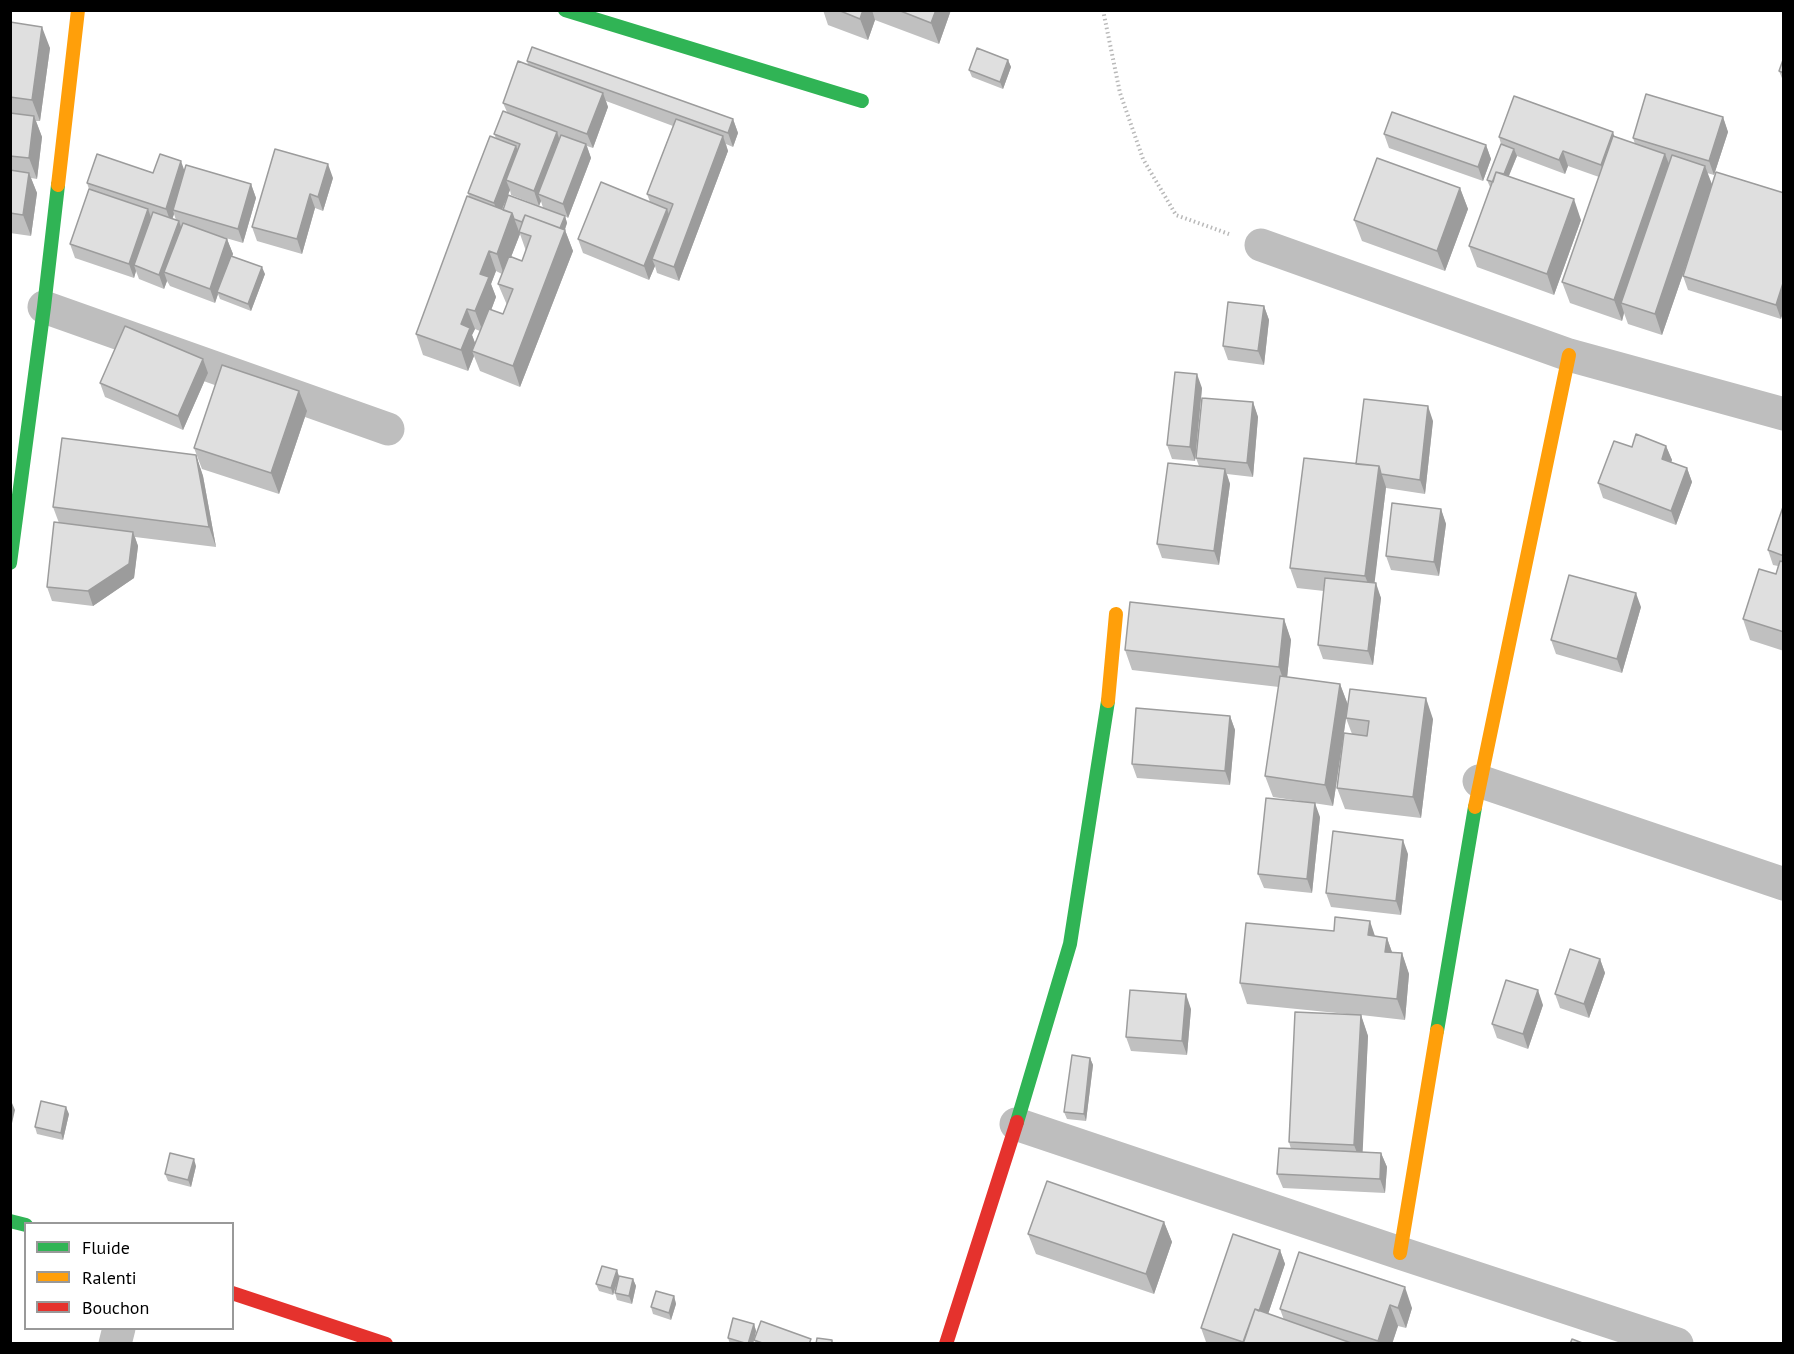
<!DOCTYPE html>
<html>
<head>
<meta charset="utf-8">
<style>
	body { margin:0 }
	#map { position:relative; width:1794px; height:1354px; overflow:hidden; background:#fff; font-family:"PT Sans",sans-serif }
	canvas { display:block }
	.frame { position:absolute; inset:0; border:12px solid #000; pointer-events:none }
	.legend { position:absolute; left:24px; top:1222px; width:210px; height:108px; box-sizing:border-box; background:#fff; border:2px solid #999; margin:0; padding:8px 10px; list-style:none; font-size:18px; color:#000 }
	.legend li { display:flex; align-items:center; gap:12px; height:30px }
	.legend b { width:30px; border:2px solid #999 }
</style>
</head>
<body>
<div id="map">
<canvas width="1794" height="1354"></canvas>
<div class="frame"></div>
<ul class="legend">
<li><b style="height:8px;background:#30b455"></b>Fluide</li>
<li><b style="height:8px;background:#ff9f0a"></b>Ralenti</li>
<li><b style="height:8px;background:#e5322d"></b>Bouchon</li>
</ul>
</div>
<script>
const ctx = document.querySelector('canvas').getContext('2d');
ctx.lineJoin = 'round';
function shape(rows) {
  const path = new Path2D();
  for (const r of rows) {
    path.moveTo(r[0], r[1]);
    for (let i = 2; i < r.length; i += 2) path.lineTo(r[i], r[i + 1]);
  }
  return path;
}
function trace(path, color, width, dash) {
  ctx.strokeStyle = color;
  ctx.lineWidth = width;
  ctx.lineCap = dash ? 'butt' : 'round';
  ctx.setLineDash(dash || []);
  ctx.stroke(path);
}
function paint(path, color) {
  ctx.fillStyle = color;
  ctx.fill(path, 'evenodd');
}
trace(shape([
	[1103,10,1120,93,1143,159,1176,215,1229,234]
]), '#b9b9b9', 4, [1.5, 3]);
trace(shape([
	[1261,245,1569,355,1784,414],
	[44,307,388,429],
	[1479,781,1784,884],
	[1016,1124,1400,1253,1677,1344],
	[115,1344,119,1328]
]), '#bebebe', 33);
trace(shape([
	[565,10,862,101],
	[10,563,44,307,58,185],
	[1437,1031,1475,807],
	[1017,1122,1070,944,1108,701],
	[10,1221,26,1225]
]), '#30b455', 14);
trace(shape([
	[58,185,78,10],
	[1108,701,1116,614],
	[1475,807,1569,355],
	[1400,1253,1437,1031]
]), '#ff9f0a', 14);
trace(shape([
	[232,1293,386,1344],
	[946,1344,1017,1122]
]), '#e5322d', 14);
paint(shape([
	[823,10,951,10,939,44,875,20,868,40,828,25],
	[10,22,50,48,40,121,36,121,42,137,37,179,31,178,37,193,31,236,10,233],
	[1784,57,1784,83,1779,71],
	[1008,60,1011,67,1003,89,972,77,969,70],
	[527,61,733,119,738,133,733,147,726,144,728,151,679,281,657,273,655,266,649,280,583,253,578,239,650,202,647,194,673,126,606,101,608,107,593,148,587,146,591,158,568,218,565,216,567,223,565,230,573,251,520,387,480,371,474,356,468,371,423,355,416,334,469,197,468,193,496,138,494,134,507,112,503,103,528,65],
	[510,190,511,195,539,206,541,201,543,208,502,209],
	[520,234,526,251,522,261,511,257],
	[496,271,502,274,498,284,507,305,503,314,491,310,496,297,491,284],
	[475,329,480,331,475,343,472,335],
	[1723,117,1728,132,1714,175,1707,173,1712,185,1784,193,1781,319,1688,290,1683,276,1692,248,1662,335,1628,324,1624,313,1622,321,1570,303,1562,282,1599,177,1568,166,1565,174,1517,156,1509,176,1581,220,1554,295,1477,267,1469,246,1491,187,1490,187,1487,180,1501,144,1499,137,1615,137,1635,144,1633,138],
	[1384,134,1486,145,1491,159,1483,181,1389,148],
	[185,170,251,184,256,198,243,243,219,236,227,239,233,254,232,256,265,274,251,311,220,299,218,294,215,303,170,286,167,281,164,289,139,279,136,271,134,278,75,258,70,244,89,189,87,183,153,173],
	[174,214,176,220,172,219],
	[333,178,323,211,315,208,302,254,257,241,252,227],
	[1460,188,1468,209,1445,271,1362,241,1354,220],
	[1264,306,1269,320,1264,365,1228,360,1223,346],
	[203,359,208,373,183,430,105,397,100,383],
	[1202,388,1195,461,1172,459,1167,445],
	[1253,402,1258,417,1253,477,1227,474,1230,484,1219,565,1162,558,1157,544,1199,466,1196,458],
	[307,411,279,494,202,469,194,448],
	[1433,421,1425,494,1386,488,1374,583,1381,598,1373,665,1323,659,1318,645,1324,591,1297,588,1290,568,1356,464],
	[1666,446,1672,460,1671,462,1687,468,1692,482,1676,525,1603,498,1598,483,1632,447],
	[196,455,203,476,216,547,135,537,138,546,134,578,93,606,52,601,47,587,59,523,53,507],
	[1784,504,1784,651,1750,640,1743,619,1776,574,1778,566,1773,565,1768,550],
	[1441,509,1446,524,1439,576,1391,570,1386,556],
	[1641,607,1622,673,1556,654,1551,640],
	[1284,619,1291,640,1287,677,1340,684,1348,705,1333,806,1273,797,1265,776,1279,687,1132,670,1125,650],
	[1230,716,1235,730,1230,785,1137,778,1132,764],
	[1346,718,1433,719,1421,818,1345,809,1337,788,1352,734],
	[1320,817,1312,893,1264,888,1258,874],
	[1408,854,1401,915,1331,907,1326,893],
	[1375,936,1387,938,1392,952,1402,953,1409,974,1405,1020,1361,1015,1368,1036,1362,1152,1381,1153,1387,1167,1385,1193,1283,1188,1277,1174,1291,1149,1289,1142,1357,1015,1247,1004,1240,983],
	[1600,959,1605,973,1589,1018,1560,1008,1555,994],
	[1543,1005,1528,1049,1497,1038,1492,1024],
	[1191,1009,1187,1055,1131,1051,1126,1037],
	[1090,1058,1093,1065,1086,1121,1067,1119,1064,1112],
	[69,1114,63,1140,37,1134,35,1127],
	[196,1166,191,1187,168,1181,165,1174],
	[1164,1222,1172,1242,1154,1294,1036,1254,1028,1234],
	[1280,1250,1285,1264,1268,1314,1284,1320,1280,1309,1299,1252,1412,1308,1406,1328,1398,1326,1392,1344,1212,1344,1206,1342,1201,1328],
	[617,1270,619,1276,633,1279,636,1286,632,1304,617,1300,615,1293,616,1286,613,1295,599,1291,596,1284],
	[674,1296,676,1304,671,1320,653,1314,651,1307],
	[754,1324,756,1331,753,1344,730,1344,728,1338],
	[754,1340,813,1344,756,1344]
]), '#c0c0c0');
paint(shape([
	[863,10,872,10,875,20,868,40,860,19],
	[936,10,951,10,939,44,931,23],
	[42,27,50,48,40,121,32,100],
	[1008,60,1011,67,1003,89,1000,82],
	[603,93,608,107,593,148,587,134],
	[34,116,42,137,37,179,29,158],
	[1723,117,1728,132,1714,175,1709,161],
	[733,119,738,133,733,147,728,133],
	[557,132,562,147,538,194,541,201,539,206,534,191],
	[1613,132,1618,147,1606,180,1601,165],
	[723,136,728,151,679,281,674,267],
	[586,144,591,158,568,218,563,204],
	[1486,145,1491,159,1483,181,1478,167],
	[516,146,522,160,506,180,510,190,499,217,494,203],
	[1514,149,1517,156,1502,192,1500,185],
	[1563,151,1568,166,1565,174,1559,160],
	[1665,154,1673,174,1621,303,1624,313,1622,321,1614,300],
	[181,161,186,175,173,210,174,214,171,223,166,209],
	[328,164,333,178,323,211,318,197],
	[1705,166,1713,187,1662,335,1655,314],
	[29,173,37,193,31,236,23,215],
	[251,184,256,198,243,243,238,229],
	[1460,188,1468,209,1445,271,1437,251],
	[310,194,315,208,302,254,297,239],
	[1574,199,1581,220,1554,295,1547,274],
	[148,209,153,223,134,265,136,271,134,278,129,264],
	[667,209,672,223,652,259,655,266,649,280,644,266],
	[512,213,520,234,504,275,497,254],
	[565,216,567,223,560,243,558,235],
	[179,221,184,236,164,272,167,281,164,289,159,275],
	[565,230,573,251,520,387,513,366],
	[227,239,233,254,219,292,217,292,218,294,215,303,210,289],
	[489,251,496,271,491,284,496,297,483,332,475,311,480,274],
	[262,267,265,274,251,311,248,304],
	[1784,280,1784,310,1781,319,1776,305],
	[1264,306,1269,320,1264,365,1258,351],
	[467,309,475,329,472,335,477,348,472,351,474,356,468,371,461,350,461,324],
	[203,359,208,373,183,430,178,416],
	[1197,374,1202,388,1195,461,1190,447],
	[299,391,307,411,279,494,271,473],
	[1253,402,1258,417,1253,477,1247,463],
	[1428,406,1433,421,1425,494,1420,480],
	[1666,446,1672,460,1667,473,1662,459],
	[196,455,203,476,216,547,209,527],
	[1379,466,1386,487,1373,596,1365,576],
	[1687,468,1692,482,1676,525,1671,511],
	[1225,469,1230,484,1219,565,1214,551],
	[1441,509,1446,524,1439,576,1434,562],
	[133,532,138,546,134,578,93,606,88,591],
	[1376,583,1381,598,1373,665,1368,651],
	[1636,593,1641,607,1622,673,1617,659],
	[1284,619,1291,640,1286,688,1279,667],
	[1340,684,1348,705,1333,806,1325,785],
	[1426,698,1433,719,1421,818,1413,797],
	[1230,716,1235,730,1230,785,1225,771],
	[1315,803,1320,817,1312,893,1307,879],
	[1403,840,1408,854,1401,915,1396,901],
	[1370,921,1377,942,1368,935],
	[1387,938,1394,958,1385,952],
	[1402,953,1409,974,1405,1020,1397,999],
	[1600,959,1605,973,1589,1018,1584,1004],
	[1538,990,1543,1005,1528,1049,1523,1034],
	[1186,994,1191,1009,1187,1055,1182,1041],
	[1361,1015,1368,1036,1362,1166,1354,1145],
	[1090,1058,1093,1065,1086,1121,1084,1114],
	[12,1103,15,1110,10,1132,10,1111],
	[66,1107,69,1114,63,1140,61,1133],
	[1381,1153,1387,1167,1385,1193,1380,1179],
	[194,1159,196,1166,191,1187,188,1180],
	[1164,1222,1172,1242,1154,1294,1146,1274],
	[1280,1250,1285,1264,1258,1344,1248,1344],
	[617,1270,619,1277,613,1295,611,1288],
	[633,1279,636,1286,632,1304,629,1296],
	[1405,1287,1412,1308,1406,1328,1398,1308],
	[674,1296,676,1304,671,1320,669,1313],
	[1390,1305,1398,1326,1392,1344,1379,1344,1378,1341],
	[754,1324,756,1331,753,1344,748,1344]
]), '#9c9c9c');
const building = shape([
	[838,10,863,10,860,19,838,10],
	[898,10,936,10,931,23,898,10],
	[10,22,42,27,32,100,10,97,10,22],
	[532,47,733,119,728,133,527,61,532,47],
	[977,48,1008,60,1000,82,969,70,977,48],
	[1784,57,1784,73,1779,71,1784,57],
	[518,61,603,93,587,134,503,103,518,61],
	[1646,94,1723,117,1709,161,1633,138,1646,94],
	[1514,96,1613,132,1601,165,1563,151,1559,160,1499,137,1514,96],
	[503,111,557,132,534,191,506,180,520,144,494,134,503,111],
	[1392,112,1486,145,1478,167,1384,134,1392,112],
	[10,113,34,116,29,158,10,156,10,113],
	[676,119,723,136,674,267,652,259,673,204,647,194,676,119],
	[561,135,586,144,563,204,538,194,561,135],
	[490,136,516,146,494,203,468,193,490,136],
	[1613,136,1665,154,1614,300,1562,282,1613,136],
	[1501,144,1514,149,1504,174,1496,172,1493,182,1487,180,1501,144],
	[275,149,328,164,318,197,310,194,297,239,252,227,275,149],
	[97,154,153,173,160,154,181,161,166,209,87,183,97,154],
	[1672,155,1705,166,1655,314,1621,303,1672,155],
	[1377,158,1460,188,1437,251,1354,220,1377,158],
	[186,165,251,184,238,229,173,210,186,165],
	[10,170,29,173,23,215,10,213,10,170],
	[1496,172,1574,199,1547,274,1469,246,1496,172],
	[1716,172,1784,193,1784,280,1776,305,1683,276,1716,172],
	[601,182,667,209,644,266,578,239,601,182],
	[89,189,148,209,129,264,70,244,89,189],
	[508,195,565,216,560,228,525,215,522,222,514,219,512,213,503,210,508,195],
	[467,196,512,213,497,254,489,251,480,274,489,277,475,311,467,309,461,324,470,328,461,350,416,334,467,196],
	[153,212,179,221,159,275,134,265,153,212],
	[525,215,565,230,513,366,472,351,489,309,503,314,513,289,498,284,509,256,522,261,531,236,519,232,525,215],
	[183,223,227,239,210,289,164,272,183,223],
	[231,256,262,267,248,304,217,292,231,256],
	[1228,302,1264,306,1258,351,1223,346,1228,302],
	[125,326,203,359,178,416,100,383,125,326],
	[222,365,299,391,271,473,194,448,222,365],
	[1175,372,1197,374,1190,447,1167,445,1175,372],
	[1202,398,1253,402,1247,463,1196,458,1202,398],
	[1364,399,1428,406,1420,480,1381,474,1379,466,1356,464,1364,399],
	[1636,434,1666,446,1662,459,1687,468,1671,511,1598,483,1614,441,1632,447,1636,434],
	[62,438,196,455,209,527,53,507,62,438],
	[1304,458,1379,466,1365,576,1290,568,1304,458],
	[1168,463,1225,469,1214,551,1157,544,1168,463],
	[1392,503,1441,509,1434,562,1386,556,1392,503],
	[1784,504,1784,556,1768,550,1784,504],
	[54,522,133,532,129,564,88,591,47,587,54,522],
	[1780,561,1784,562,1784,632,1743,619,1759,569,1776,574,1780,561],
	[1569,575,1636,593,1617,659,1551,640,1569,575],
	[1325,578,1376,583,1368,651,1318,645,1325,578],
	[1130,602,1284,619,1279,667,1125,650,1130,602],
	[1280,676,1340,684,1325,785,1265,776,1280,676],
	[1350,689,1426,698,1413,797,1337,788,1344,733,1367,736,1369,721,1346,718,1350,689],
	[1136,708,1230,716,1225,771,1132,764,1136,708],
	[1266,798,1315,803,1307,879,1258,874,1266,798],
	[1333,831,1403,840,1396,901,1326,893,1333,831],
	[1335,917,1370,921,1368,935,1387,938,1385,952,1402,953,1397,999,1240,983,1246,923,1334,931,1335,917],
	[1570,949,1600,959,1584,1004,1555,994,1570,949],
	[1506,980,1538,990,1523,1034,1492,1024,1506,980],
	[1130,990,1186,994,1182,1041,1126,1037,1130,990],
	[1295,1012,1361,1015,1354,1145,1289,1142,1295,1012],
	[1072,1055,1090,1058,1084,1114,1064,1112,1072,1055],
	[41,1101,66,1107,61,1133,35,1127,41,1101],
	[1279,1148,1381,1153,1380,1179,1277,1174,1279,1148],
	[170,1153,194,1159,188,1180,165,1174,170,1153],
	[1047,1181,1164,1222,1146,1274,1028,1234,1047,1181],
	[1233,1234,1280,1250,1259,1311,1255,1309,1243,1342,1201,1328,1233,1234],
	[1299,1252,1405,1287,1398,1308,1390,1305,1378,1341,1280,1309,1299,1252],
	[602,1266,617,1270,611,1288,596,1284,602,1266],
	[619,1276,633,1279,629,1296,615,1293,619,1276],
	[656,1291,674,1296,669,1313,651,1307,656,1291],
	[1255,1309,1354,1344,1243,1344,1255,1309],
	[733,1318,754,1324,748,1344,728,1338,733,1318],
	[761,1321,811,1339,809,1344,765,1344,754,1340,761,1321],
	[817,1338,832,1340,832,1344,816,1344,817,1338],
	[1572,1339,1585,1344,1570,1344,1572,1339]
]);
paint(building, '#dfdfdf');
trace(building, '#9c9c9c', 1.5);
</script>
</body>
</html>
